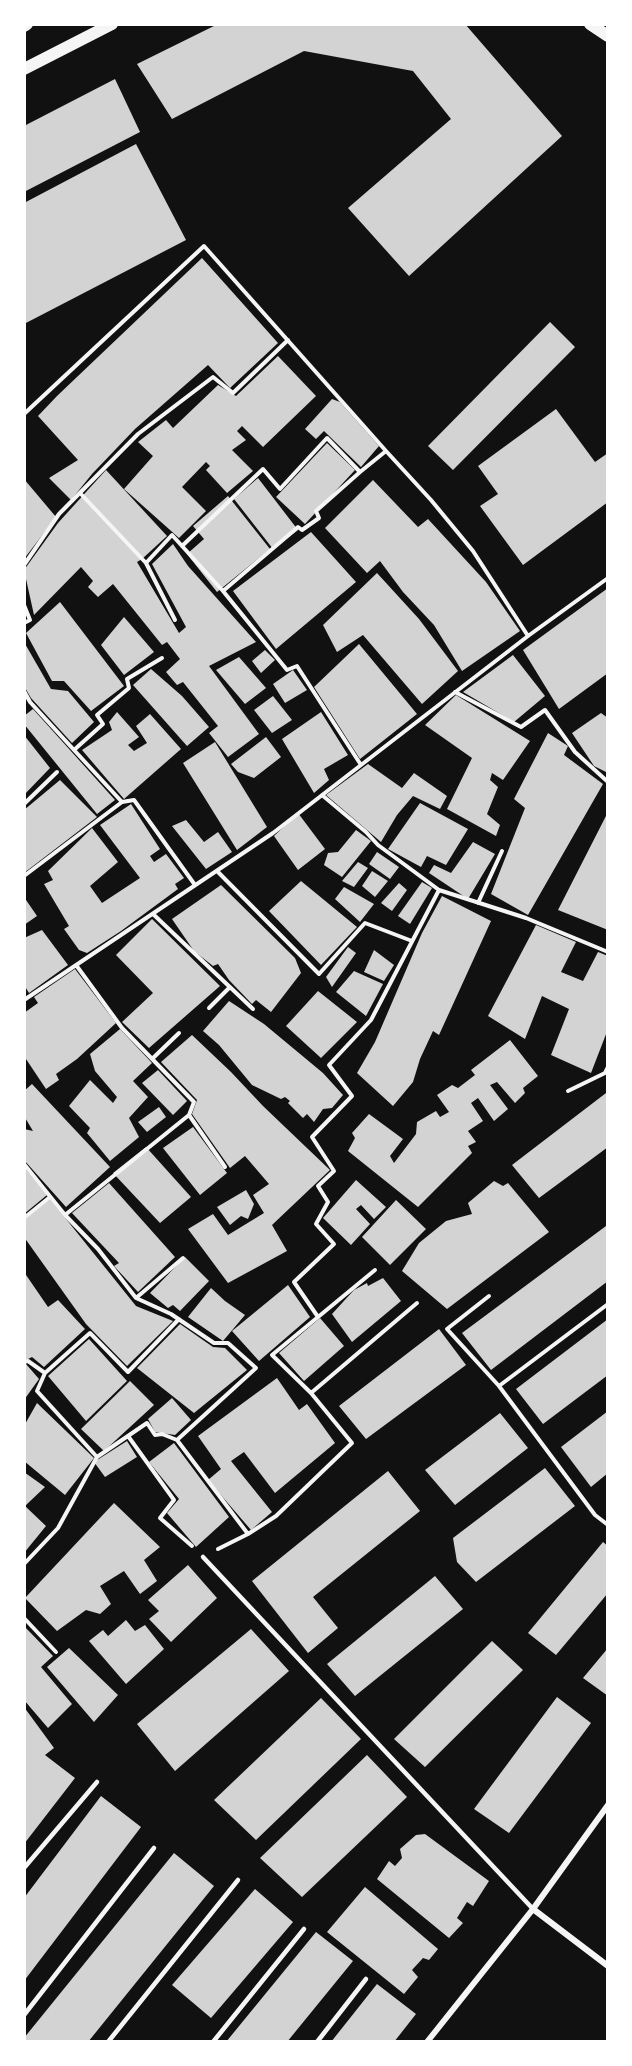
<!DOCTYPE html>
<html>
<head>
<meta charset="utf-8">
<style>
	body { margin:0 }
	#map { position:relative; width:632px; height:2066px; overflow:hidden; background:#111; font-family:Signika,sans-serif }
	canvas { display:block }
	.frame { position:absolute; inset:0; border:26px solid #fff; pointer-events:none }
</style>
</head>
<body>
<div id="map">
<canvas width="632" height="2066"></canvas>
<div class="frame"></div>
</div>
<script>
const ctx = document.querySelector('canvas').getContext('2d');
ctx.lineJoin = 'round';
function paint(path, color) {
  ctx.fillStyle = color;
  ctx.fill(path, 'evenodd');
}
function shape(rows) {
  const path = new Path2D();
  for (const r of rows) {
    path.moveTo(r[0], r[1]);
    for (let i = 2; i < r.length; i += 2) path.lineTo(r[i], r[i + 1]);
  }
  return path;
}
function trace(path, color, width, dash) {
  ctx.strokeStyle = color;
  ctx.lineWidth = width;
  ctx.lineCap = dash ? 'butt' : 'round';
  ctx.setLineDash(dash || []);
  ctx.stroke(path);
}
paint(shape([
	[218,24,465,24,562,136,409,276,348,208,451,119,413,71,304,51,172,119,137,64],
	[115,79,140,132,24,192,24,126],
	[136,144,186,240,24,324,24,203],
	[202,258,278,343,230,388,208,365,135,429,92,474,71,500,49,478,78,460,38,416,57,396],
	[550,322,575,347,453,470,428,446],
	[278,356,316,396,263,447,242,426,237,431,246,440,232,450,253,471,227,493,206,470,210,466,206,462,182,487,206,511,179,538,124,489,153,456,138,442,166,420,173,428,218,385,236,396],
	[332,399,340,402,379,446,361,467,324,431,316,439,305,429],
	[556,409,595,462,608,453,608,502,523,565,480,506,498,494,478,466],
	[327,443,355,470,305,524,276,497],
	[106,470,167,536,142,559,137,562,179,633,186,627,152,564,173,544,188,566,256,642,209,666,259,734,228,757,209,733,218,726,183,682,177,685,166,672,180,659,167,642,162,645,113,584,98,597,88,587,93,581,81,567,34,615,24,570,58,523],
	[258,478,298,530,273,549,234,499],
	[24,479,56,517,24,559],
	[373,480,418,527,428,519,486,582,520,631,462,671,434,625,403,592,380,561,367,573,325,528],
	[228,496,270,549,217,592,187,554,204,539,193,526],
	[311,532,356,582,276,649,233,591],
	[377,573,419,619,458,671,422,704,363,635,337,652,323,625],
	[608,588,608,673,559,709,523,650],
	[60,602,124,686,91,711,64,681,52,681,26,633],
	[124,617,154,652,124,675,101,645],
	[24,642,51,689,68,691,94,722,72,743,31,698,24,686],
	[359,644,417,714,360,759,314,687],
	[265,650,275,660,261,673,252,661],
	[513,655,545,696,514,722,463,692],
	[239,657,266,688,245,704,216,670],
	[151,669,182,696,209,727,187,746,133,685],
	[293,670,307,690,285,703,273,684],
	[456,695,530,741,503,780,492,773,490,780,498,787,487,814,500,825,496,836,447,809,472,758,425,725],
	[273,696,292,720,272,733,254,710],
	[33,709,115,800,97,814,24,724,24,716],
	[117,712,139,737,128,745,134,751,147,743,136,726,150,714,181,749,124,799,82,750,112,730,109,722],
	[321,712,348,755,324,769,329,780,314,793,282,739],
	[601,713,608,718,608,773,594,766,572,733],
	[548,733,568,746,564,755,603,784,528,915,491,894,525,808,514,799],
	[24,735,50,768,24,795],
	[266,737,281,757,254,778,238,772,231,764],
	[215,742,267,827,237,850,183,763],
	[368,764,402,788,414,773,447,796,440,809,413,796,397,815,381,842,326,795],
	[60,780,97,817,24,873,24,810],
	[420,803,468,829,446,865,427,856,421,867,388,849],
	[131,804,160,849,150,856,154,862,166,854,184,878,175,884,178,889,121,931,87,953,79,950,64,929,69,926,44,884,53,880,48,871,92,828,118,862,90,886,102,903,140,878,100,825],
	[608,812,608,930,558,910],
	[298,813,325,849,298,870,274,836],
	[186,820,204,842,218,832,232,852,206,869,172,826],
	[356,830,371,841,342,877,324,865,328,853,338,852],
	[473,842,495,854,468,899,429,873,434,865,451,873],
	[377,852,399,867,390,879,369,864],
	[358,862,368,868,354,887,342,881],
	[372,871,388,881,375,897,362,886],
	[301,881,357,927,321,965,269,911],
	[422,882,432,888,410,924,398,916],
	[399,883,407,890,392,911,381,903],
	[221,885,295,958,301,973,271,1012,256,1000,252,1004,229,980,218,964,213,966,194,951,172,919],
	[344,887,374,904,360,922,335,899],
	[442,896,491,921,439,1035,433,1031,420,1059,413,1082,393,1106,357,1073,375,1042,422,933],
	[24,897,37,916,24,925],
	[152,919,220,986,149,1048,122,1022,153,993,116,955],
	[536,925,576,942,561,972,583,981,598,952,608,956,608,1029,591,1073,551,1055,569,1009,542,996,525,1039,488,1016],
	[42,930,68,965,29,993,24,985,24,938],
	[348,947,356,953,332,987,326,977],
	[374,950,394,965,384,981,364,972],
	[75,969,116,1023,77,1059,56,1074,59,1080,46,1089,24,1056,24,1013,38,1003,34,997],
	[354,971,383,984,366,1016,336,992],
	[318,991,357,1022,321,1058,286,1026],
	[229,1001,264,1024,323,1073,343,1095,332,1108,323,1109,314,1122,307,1114,303,1118,288,1103,290,1101,285,1097,281,1099,252,1085,219,1045,203,1031],
	[120,1029,152,1063,133,1081,148,1097,129,1118,139,1137,110,1161,87,1133,90,1128,69,1106,90,1080,113,1103,117,1097,95,1071,90,1054],
	[192,1035,231,1072,263,1106,330,1170,272,1225,287,1251,228,1283,188,1229,213,1214,228,1235,264,1213,253,1195,269,1184,245,1156,230,1168,192,1114,197,1100,161,1062],
	[510,1040,538,1076,523,1088,525,1093,515,1103,497,1082,490,1085,508,1109,494,1121,478,1098,471,1103,483,1121,468,1131,476,1142,468,1146,472,1153,418,1207,348,1151,355,1138,352,1133,369,1114,403,1139,390,1156,394,1163,416,1134,417,1122,436,1111,440,1117,449,1112,437,1095,452,1085,458,1088,475,1075,471,1070],
	[158,1070,187,1101,173,1115,142,1083],
	[32,1084,110,1167,66,1207,24,1160,24,1129,33,1131,24,1116,24,1091],
	[606,1093,608,1095,608,1147,539,1198,512,1165],
	[159,1107,166,1117,147,1132,138,1122],
	[193,1127,227,1173,200,1195,163,1148],
	[146,1147,191,1197,160,1223,113,1173],
	[24,1167,47,1195,24,1214],
	[356,1180,386,1207,374,1219,361,1205,356,1209,370,1224,351,1245,323,1218],
	[494,1181,503,1186,508,1183,549,1232,447,1309,402,1271,419,1243,446,1221,472,1214,468,1203],
	[109,1183,175,1257,138,1292,114,1266,119,1263,72,1213],
	[246,1190,254,1204,248,1219,241,1216,230,1225,217,1207],
	[50,1199,136,1306,173,1321,127,1366,86,1324,24,1237,24,1220],
	[396,1200,426,1229,390,1265,362,1237],
	[606,1226,608,1229,608,1281,491,1370,462,1333],
	[185,1257,209,1281,180,1311,173,1305,168,1308,150,1293],
	[24,1272,48,1307,58,1300,85,1329,44,1367,32,1357,24,1361],
	[383,1278,401,1301,352,1342,332,1314,354,1290,367,1283,368,1286],
	[288,1285,310,1317,259,1361,232,1331],
	[211,1288,225,1301,245,1315,223,1341,188,1317],
	[320,1318,344,1346,304,1381,279,1353],
	[608,1319,608,1375,543,1424,516,1389],
	[180,1324,213,1347,225,1348,247,1370,194,1413,137,1368],
	[439,1329,466,1365,366,1439,339,1406],
	[89,1339,127,1381,86,1421,48,1376],
	[26,1364,39,1379,24,1400,24,1365],
	[277,1378,299,1410,307,1404,335,1443,275,1493,244,1452,231,1461,272,1512,251,1530,208,1480,221,1469,198,1436],
	[130,1381,154,1405,104,1451,81,1429],
	[172,1398,191,1420,175,1435,155,1432,148,1419],
	[37,1403,94,1458,65,1495,24,1461,24,1426],
	[608,1411,608,1473,591,1487,561,1447],
	[500,1413,528,1448,455,1505,425,1470],
	[127,1441,137,1457,105,1477,94,1462],
	[174,1443,229,1517,196,1547,167,1513,179,1499,149,1462],
	[545,1468,575,1506,476,1582,457,1562,453,1538],
	[388,1471,420,1511,313,1597,338,1628,308,1653,252,1581],
	[24,1472,45,1487,25,1506,46,1526,24,1553],
	[114,1503,160,1547,144,1560,157,1581,140,1594,124,1571,100,1586,111,1604,100,1614,86,1610,57,1631,25,1598],
	[603,1542,608,1546,608,1593,556,1655,528,1633],
	[188,1565,217,1598,171,1642,149,1619,159,1611,148,1600],
	[435,1576,463,1609,355,1696,327,1664],
	[126,1620,135,1631,145,1625,164,1649,126,1684,89,1641,103,1630,108,1636],
	[24,1626,53,1656,41,1667,72,1704,48,1728,24,1700],
	[251,1629,289,1671,175,1771,137,1724],
	[492,1641,523,1670,425,1767,394,1739],
	[69,1648,118,1695,94,1722,47,1667],
	[608,1648,608,1696,583,1678],
	[557,1697,591,1723,509,1833,474,1809],
	[321,1698,361,1739,256,1840,214,1800],
	[24,1707,54,1748,45,1755,75,1778,24,1844,24,1769,26,1767,24,1765],
	[367,1755,407,1797,302,1897,260,1858],
	[101,1796,141,1827,24,1981,24,1898],
	[425,1834,489,1881,473,1906,467,1902,457,1918,463,1923,449,1938,377,1879,389,1861,395,1866,402,1858,400,1849,416,1835],
	[174,1853,214,1886,88,2042,24,2042,24,2038],
	[365,1887,438,1949,429,1960,423,1958,412,1970,418,1977,404,1994,327,1932],
	[255,1889,293,1922,211,2018,172,1985],
	[316,1932,353,1961,287,2042,226,2042],
	[377,1984,416,2014,394,2042,331,2042]
]), '#d3d3d3');
trace(shape([
	[24,414,204,246,386,451],
	[360,472,316,511,319,518,302,530,298,527,223,591,287,670,297,666,361,765],
	[80,493,146,563],
	[182,546,263,469,280,489,327,438,360,472,386,451,431,500,473,551,528,636],
	[24,565,59,514,138,434,213,377,233,393,288,340],
	[24,605,30,620,24,623],
	[175,620,146,563,172,535,223,591],
	[162,658,127,679,129,688,97,715,103,724,74,750,122,802,134,800,195,885],
	[24,691,30,702,74,750],
	[455,692,521,727,545,710,575,752,608,782],
	[24,804,57,772],
	[217,871,319,974,365,923,412,941],
	[24,876,122,802],
	[439,890,526,918,608,952],
	[478,903,502,851],
	[153,914,253,1009],
	[76,965,122,1028,194,1102,189,1115],
	[24,1000,273,833,528,636,608,578],
	[209,1008,230,987],
	[152,1059,179,1033],
	[568,1091,605,1073,608,1067],
	[24,1164,65,1215,98,1249,136,1298,171,1314,214,1343,228,1343,256,1368,177,1440],
	[65,1215,189,1115,225,1167],
	[24,1218,50,1197],
	[489,1296,447,1329,499,1386,608,1304],
	[136,1298,183,1258],
	[318,1317,294,1282,334,1244,316,1224,328,1202,318,1186,334,1171,312,1137,352,1096,329,1065,371,1020,439,890,378,845,366,832,322,795],
	[24,1362,28,1361,45,1373],
	[499,1386,595,1515,608,1525],
	[311,1393,272,1355,375,1270],
	[128,1436,174,1500,160,1518,192,1546],
	[97,1457,37,1391,45,1373,90,1333,128,1372,179,1319],
	[248,1534,276,1516,352,1443,311,1393,417,1303],
	[24,1564,58,1528,97,1457,147,1423,155,1435,162,1434,177,1440,248,1534,218,1549],
	[24,1618,56,1652]
]), '#f5f5f5', 4);
trace(shape([
	[203,1557,533,1909],
	[24,1868,97,1782],
	[24,2015,154,1848],
	[108,2042,238,1880],
	[213,2042,304,1929],
	[317,2042,366,1979]
]), '#f5f5f5', 4.5);
trace(shape([
	[533,1909,608,1966],
	[427,2042,533,1909,608,1805]
]), '#f5f5f5', 6);
trace(shape([
	[590,24,608,36],
	[24,26,27,24],
	[24,69,112,24]
]), '#f5f5f5', 12);
</script>
</body>
</html>
